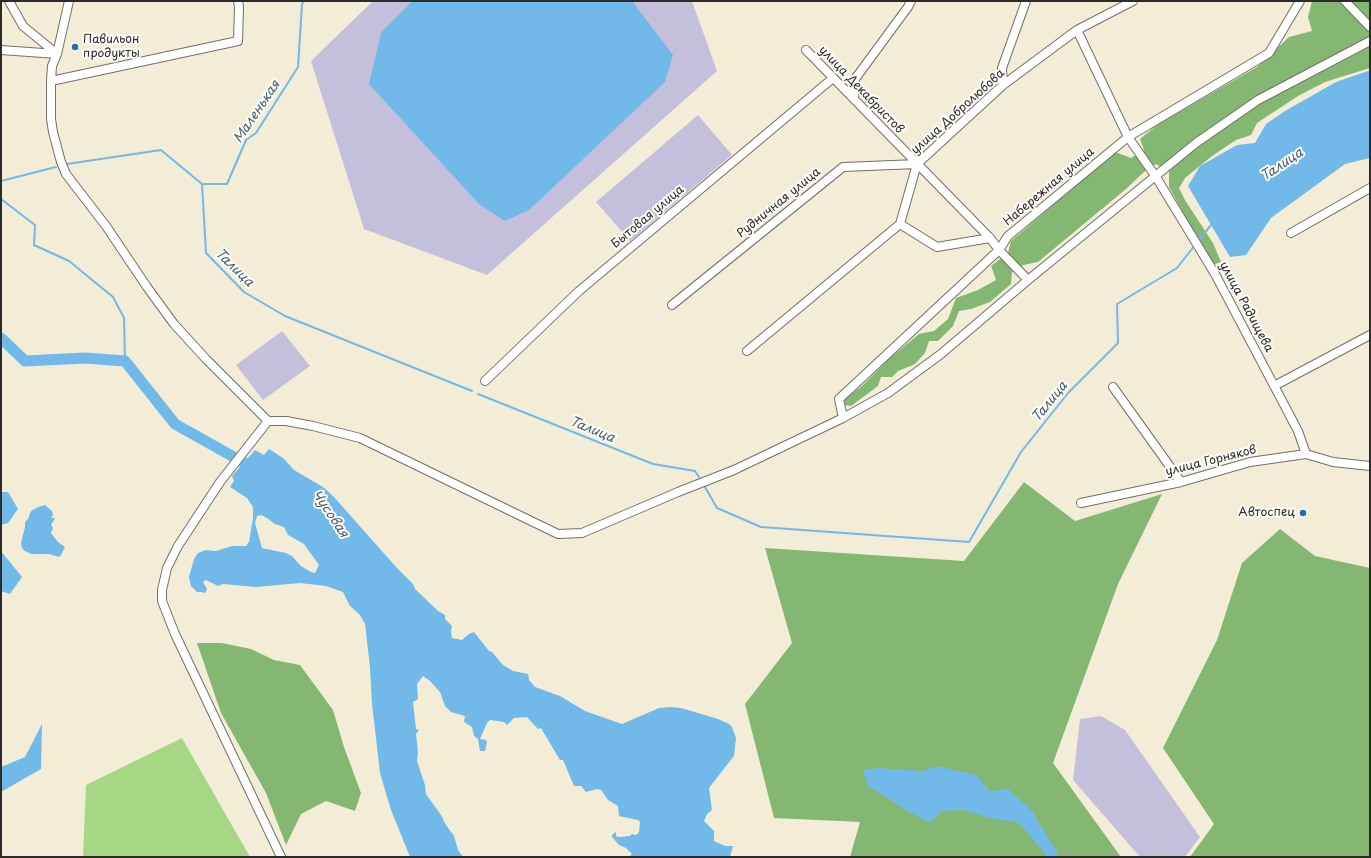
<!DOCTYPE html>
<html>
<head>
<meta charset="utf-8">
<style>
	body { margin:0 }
	#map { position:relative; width:1371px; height:858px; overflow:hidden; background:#f3edd8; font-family:"Playpen Sans",sans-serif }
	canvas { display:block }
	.frame { position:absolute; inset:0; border:2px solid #2b2b2b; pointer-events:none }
</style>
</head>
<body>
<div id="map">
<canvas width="1371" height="858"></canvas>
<div class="frame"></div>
</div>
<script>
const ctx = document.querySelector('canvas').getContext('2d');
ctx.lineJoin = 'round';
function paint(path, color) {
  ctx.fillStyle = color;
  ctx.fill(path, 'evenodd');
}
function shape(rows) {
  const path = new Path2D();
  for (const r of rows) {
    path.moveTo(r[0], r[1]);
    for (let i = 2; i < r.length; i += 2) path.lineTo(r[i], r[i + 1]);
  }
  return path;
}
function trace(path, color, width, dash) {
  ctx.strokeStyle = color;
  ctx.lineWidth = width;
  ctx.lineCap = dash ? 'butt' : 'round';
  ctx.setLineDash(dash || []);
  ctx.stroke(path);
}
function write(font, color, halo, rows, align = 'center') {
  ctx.font = font + ' "Playpen Sans",sans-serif';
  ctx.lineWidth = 4;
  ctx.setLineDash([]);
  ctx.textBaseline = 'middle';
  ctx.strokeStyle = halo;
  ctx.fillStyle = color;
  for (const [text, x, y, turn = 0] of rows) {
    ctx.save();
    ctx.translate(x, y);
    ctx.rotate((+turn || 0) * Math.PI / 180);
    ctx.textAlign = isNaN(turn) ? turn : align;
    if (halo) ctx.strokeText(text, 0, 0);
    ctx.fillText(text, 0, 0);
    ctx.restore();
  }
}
paint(shape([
	[373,1,692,1,717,71,487,275,364,229,311,61],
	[698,115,732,155,630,241,596,202],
	[282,331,310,366,263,400,236,365],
	[1101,716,1125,730,1200,837,1185,857,1140,857,1073,780,1080,719]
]), '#c4c0db');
paint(shape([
	[182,738,250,857,83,857,86,785]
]), '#a6d785');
paint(shape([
	[1312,1,1370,1,1370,68,1325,82,1298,96,1257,123,1251,135,1236,140,1212,156,1185,178,1179,188,1185,200,1213,243,1221,262,1212,265,1169,187,1169,172,1156,164,1144,172,1126,189,1038,262,1023,265,1012,272,1011,284,990,302,971,309,959,311,953,326,938,341,929,341,925,353,915,364,898,371,892,377,881,377,878,386,851,406,845,405,845,399,863,385,890,358,919,334,934,331,948,319,956,298,978,290,996,280,991,266,1008,253,1011,241,1115,152,1131,158,1144,150,1140,139,1157,125,1257,67,1289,37,1312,31,1308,17],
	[1024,482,1075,521,1162,494,1118,584,1053,763,1121,857,850,857,860,822,774,818,745,704,792,643,765,548,964,561],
	[1280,529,1315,556,1370,568,1370,857,1190,857,1214,824,1163,748,1217,640,1242,563],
	[197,643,222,643,251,649,274,660,300,665,333,710,344,747,361,793,355,811,326,801,301,814,286,845,266,793,221,713]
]), '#84b872');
paint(shape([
	[412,1,632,1,673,55,665,82,529,210,505,221,479,204,369,84,381,33],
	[1368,71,1370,71,1370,158,1345,164,1271,218,1246,255,1230,257,1188,186,1200,166,1237,145,1255,143,1266,124,1285,111,1336,82],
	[269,449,283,458,294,470,323,487,333,496,397,568,413,584,415,589,438,611,445,615,445,619,452,626,451,631,452,638,462,640,469,634,474,632,489,651,492,652,503,665,513,671,528,674,529,680,535,687,560,696,585,711,622,724,659,708,671,707,681,708,718,719,729,724,732,727,736,738,734,756,709,788,712,810,707,814,704,821,714,831,714,841,725,846,733,846,730,857,629,857,632,854,626,848,619,845,612,837,612,835,616,832,616,836,619,837,630,836,632,834,636,835,639,832,640,822,638,820,619,816,618,806,608,800,601,790,597,789,586,792,581,786,574,786,563,760,560,760,541,728,538,729,527,717,514,718,507,725,504,722,490,720,487,723,480,739,486,740,487,742,485,751,480,751,478,739,474,736,472,727,464,722,465,716,451,712,445,706,440,692,430,681,423,676,417,684,418,699,413,702,416,729,419,730,416,734,418,753,417,761,425,785,426,794,441,815,446,825,454,836,458,850,463,857,410,857,391,810,380,773,372,704,370,667,365,624,360,615,350,606,343,592,326,586,300,583,256,587,223,584,218,586,206,580,203,582,207,589,205,593,201,592,197,592,191,586,189,577,194,559,198,553,206,550,216,551,232,546,246,546,249,542,253,518,253,507,247,498,230,487,234,481,232,476,255,450,264,455],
	[261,515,267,518,275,524,284,527,288,535,304,544,319,565,315,573,311,572,301,566,292,556,286,553,262,548,255,523,257,516],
	[1,492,8,492,18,509,8,523,1,525],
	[45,505,52,511,53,515,51,518,55,518,51,525,53,528,51,533,58,542,65,547,61,555,59,557,49,554,31,554,25,551,22,548,21,543,25,527,25,522,28,519,31,511,38,507],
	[1,551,22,577,10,594,1,591],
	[42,724,41,769,1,792,1,767,25,757],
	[937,766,976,775,990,791,1008,789,1032,811,1057,852,1057,857,1048,857,1019,823,989,818,964,810,942,811,930,823,906,810,867,785,863,770,878,768,922,771]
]), '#71b9e9');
trace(shape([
	[67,164,161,150,202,184,206,253,244,292,285,316,472,391],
	[1,181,56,167],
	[202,184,227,184,246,140,256,133,298,67,302,4,304,1],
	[1,199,35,225,34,245,69,261,113,297,124,318,125,361],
	[1198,241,1212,224,1213,225],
	[478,394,653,464,695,471,699,477],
	[705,487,717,508,761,527,969,542,1021,452,1068,393,1118,343,1117,304,1177,268,1195,245]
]), '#71b9e9', 2);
trace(shape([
	[1,338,25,361,85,358,125,361,175,424,257,470]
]), '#71b9e9', 11);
const minor = shape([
	[9,1,23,26,57,54],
	[69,1,57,54,52,66,51,81,51,119,53,132,61,162,66,174,106,226,147,287,174,324,206,359,268,421,286,421,313,426,360,438,558,534,582,533,678,492,734,470,843,418,888,393,941,354,1028,280,1196,143,1258,100,1370,41],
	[1345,1,1370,27],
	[1077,30,1128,137,1156,177,1215,274,1298,431,1306,454],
	[1,50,57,54],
	[806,50,990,238,999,250,1028,280],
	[51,81,238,41,239,7,238,1],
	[1003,85,1002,68,1026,1],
	[854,98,855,79,908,7,911,1],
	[900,224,937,247,990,238],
	[1291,233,1370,188],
	[672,305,843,167,917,164],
	[747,351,900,224,917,164,1003,85,1077,30,1133,1],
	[485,381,579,291,833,78],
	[1274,386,1370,335],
	[1113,387,1181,482],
	[843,418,839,399,999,250,1008,236,1128,137,1269,53,1300,1],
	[268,421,220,482,178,546,167,568,162,590,162,601,175,634,281,857],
	[1081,503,1181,482,1250,462,1306,454,1333,462,1370,466]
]);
trace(minor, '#716f68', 10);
trace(minor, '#fff', 8);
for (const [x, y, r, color] of [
	[75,47,4,"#1f6fb2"],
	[1303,513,4,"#1f6fb2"]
]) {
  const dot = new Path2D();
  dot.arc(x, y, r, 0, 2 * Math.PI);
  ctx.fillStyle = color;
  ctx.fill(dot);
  trace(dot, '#fdfcf7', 1.5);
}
write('12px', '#2b2b2b', '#fdfcf7', [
	["Павильон",83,40],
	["продукты",83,54],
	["Автоспец",1295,513,"right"]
], 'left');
write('12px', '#2b2b2b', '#fdfcf7', [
	["улица Декабристов",861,90,46],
	["улица Добролюбова",958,112,-42],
	["Набережная улица",1049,187,-40],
	["Рудничная улица",779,203,-39],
	["Бытовая улица",648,217,-40],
	["улица Радищева",1246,307,62],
	["улица Горняков",1211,461,-14]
]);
write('italic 13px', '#445d6e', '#fdfcf7', [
	["Маленькая",257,112,-56],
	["Талица",1282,165,-34],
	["Талица",234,268,44],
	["Талица",1050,402,-51],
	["Талица",592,430,22],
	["Чусовая",330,514,56]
]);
</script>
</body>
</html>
